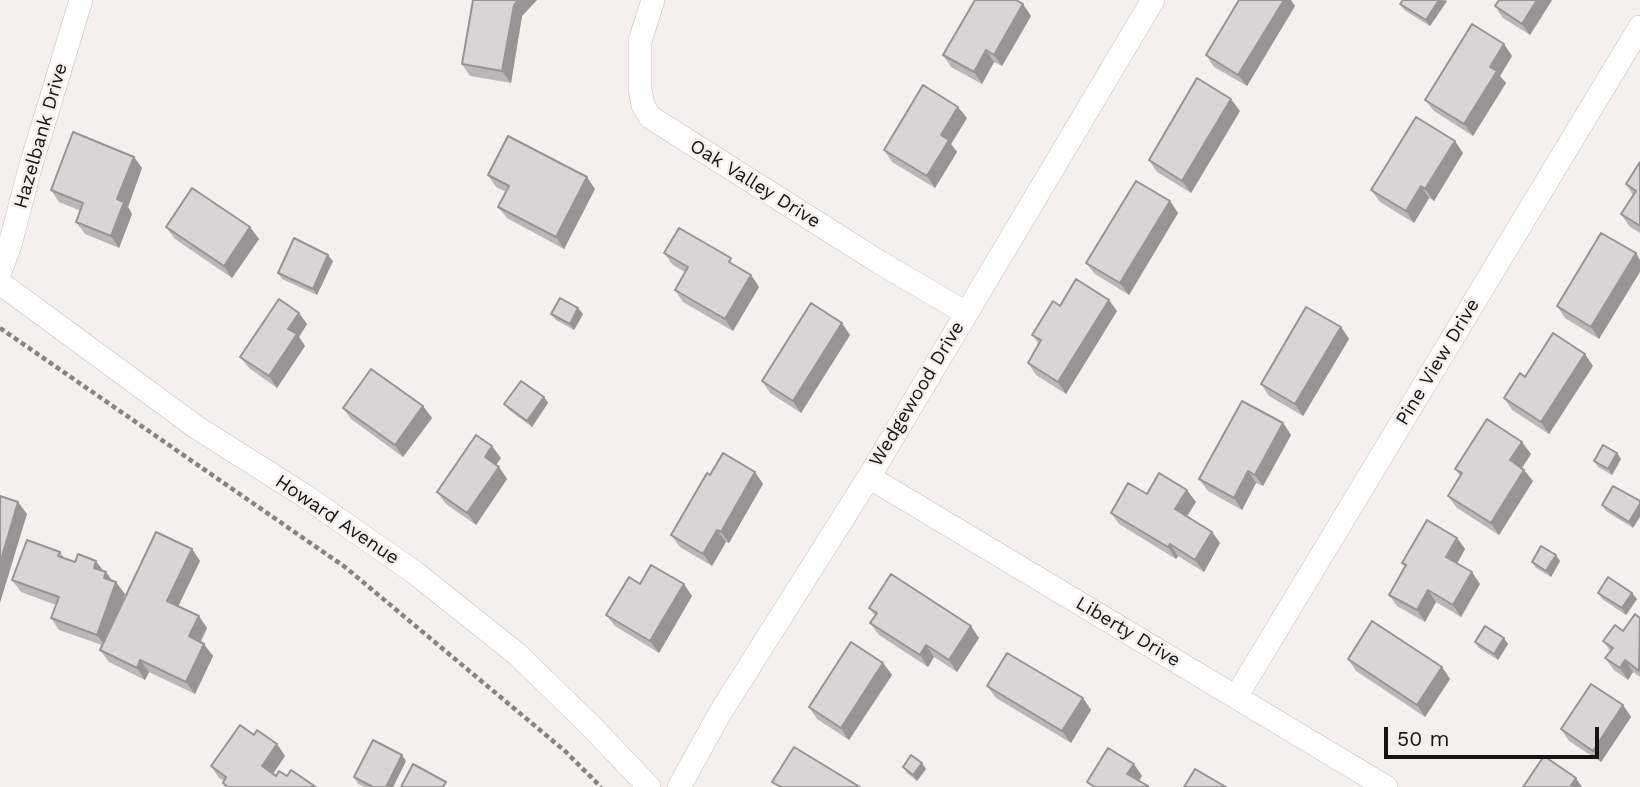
<!DOCTYPE html>
<html>
<head>
<meta charset="utf-8">
<style>
	body { margin:0 }
	#map { position:relative; width:1640px; height:787px; overflow:hidden; background:#f5f0ed; font-family:"Work Sans",sans-serif }
	canvas { display:block }
	.scale { position:absolute; left:1384px; top:727px; width:215px; height:32px; box-sizing:border-box; border:4px solid #161413; border-top:0; padding-left:9px; font-size:21px; line-height:24px; white-space:nowrap; color:#161413; -webkit-text-stroke:5px #f5f0ed; paint-order:stroke }
</style>
</head>
<body>
<div id="map">
<canvas width="1640" height="787"></canvas>
<div class="scale">50 m</div>
</div>
<script>
const ctx = document.querySelector('canvas').getContext('2d');
ctx.lineJoin = 'round';
function shape(rows) {
  const path = new Path2D();
  for (const r of rows) {
    path.moveTo(r[0], r[1]);
    for (let i = 2; i < r.length; i += 2) path.lineTo(r[i], r[i + 1]);
  }
  return path;
}
function trace(path, color, width, dash) {
  ctx.strokeStyle = color;
  ctx.lineWidth = width;
  ctx.lineCap = dash ? 'butt' : 'round';
  ctx.setLineDash(dash || []);
  ctx.stroke(path);
}
function paint(path, color) {
  ctx.fillStyle = color;
  ctx.fill(path, 'evenodd');
}
function write(font, color, halo, rows, align = 'center') {
  ctx.font = font + ' "Work Sans",sans-serif';
  ctx.lineWidth = 5;
  ctx.setLineDash([]);
  ctx.textBaseline = 'middle';
  ctx.strokeStyle = halo;
  ctx.fillStyle = color;
  for (const [text, x, y, turn = 0] of rows) {
    ctx.save();
    ctx.translate(x, y);
    ctx.rotate((+turn || 0) * Math.PI / 180);
    ctx.textAlign = isNaN(turn) ? turn : align;
    if (halo) ctx.strokeText(text, 0, 0);
    ctx.fillText(text, 0, 0);
    ctx.restore();
  }
}
const minor = shape([
	[653,0,640,41,640,89,643,105,650,117,879,262,966,313],
	[0,272,10,245,30,168,81,0],
	[0,283,196,427,305,496,414,572,517,654,592,727,649,787],
	[869,477,1386,787],
	[1236,697,1640,27],
	[679,787,720,713,869,477,1153,0]
]);
trace(minor, '#c2bdba', 24);
trace(shape([
	[0,328,345,567,565,751,601,787]
]), '#878381', 4.5, [5, 3.5]);
trace(minor, '#fff', 23);
paint(shape([
	[473,0,537,0,522,16,511,83,470,76,462,64],
	[1403,0,1446,0,1447,1,1430,26,1404,10,1400,4],
	[1552,0,1530,35,1503,18,1495,6],
	[1295,6,1247,86,1214,67,1206,55],
	[1031,16,1002,66,994,62,982,84,951,67,943,55],
	[1512,56,1500,76,1506,83,1473,136,1434,111,1425,100],
	[1240,111,1191,193,1157,172,1149,160],
	[967,118,951,144,957,152,935,188,892,162,884,150],
	[1463,153,1434,201,1429,198,1414,223,1380,202,1371,190],
	[134,157,142,168,128,207,132,214,119,248,85,234,76,222,81,211,59,202,51,190],
	[1640,162,1640,233,1629,226,1621,214,1633,195,1626,184],
	[488,175,595,189,564,249,507,218,498,207,506,192,496,187],
	[1170,201,1178,213,1129,295,1095,274,1086,263],
	[166,227,250,227,259,239,232,278,175,239],
	[664,253,737,267,751,275,759,287,733,331,683,302,675,290,685,272,673,265],
	[1636,253,1599,339,1565,318,1557,306],
	[333,261,317,295,282,279,278,273],
	[1060,306,1117,311,1066,394,1036,375,1028,363,1039,344,1032,335],
	[551,314,583,314,574,330,556,320],
	[307,324,299,337,305,346,277,388,249,368,240,357],
	[1341,327,1349,339,1303,416,1269,396,1261,384],
	[850,335,801,413,770,393,762,381],
	[1593,366,1549,434,1512,410,1504,398],
	[544,397,548,403,532,427,509,410,504,404],
	[423,406,432,418,403,457,351,419,343,408],
	[1283,423,1291,435,1263,486,1256,483,1242,510,1208,491,1199,479],
	[1617,453,1621,459,1612,475,1598,467,1594,461],
	[1531,454,1522,468,1533,481,1499,535,1457,508,1448,496,1460,476,1455,469],
	[501,458,496,465,499,467,507,479,476,525,446,504,437,492],
	[755,472,763,484,729,543,726,542,712,566,680,547,671,535,710,475],
	[1613,486,1633,528,1606,511,1602,505],
	[1147,494,1196,502,1187,516,1212,532,1220,543,1204,572,1178,556,1176,559,1119,524,1111,513],
	[1457,538,1465,549,1457,564,1480,584,1461,617,1436,602,1425,622,1397,606,1389,595,1405,566,1402,563],
	[192,549,200,561,178,606,207,628,201,642,213,656,195,694,149,672,145,680,109,662,100,650,102,645,59,630,51,618,56,605,21,592,12,580,60,552,64,558,106,572,112,580,125,594,118,613],
	[1560,561,1551,577,1536,568,1532,562],
	[640,584,692,596,659,653,615,626,606,615],
	[1598,593,1632,593,1637,599,1626,615,1602,599],
	[869,608,979,638,957,672,934,657,928,667,879,635,870,623,875,616],
	[1640,618,1640,677,1633,672,1628,680,1614,670,1605,658,1611,652,1603,641,1623,631],
	[1475,642,1508,644,1498,660,1479,648],
	[1348,659,1442,667,1450,679,1425,717,1356,671],
	[883,663,892,675,849,740,817,719,809,707],
	[987,686,1083,698,1091,710,1071,743,996,698],
	[1623,705,1631,717,1601,762,1569,741,1561,729],
	[254,735,277,744,285,756,273,774,276,776,287,776,316,787,225,787,223,783,224,781,219,778,211,766],
	[406,761,393,787,365,787,358,784,354,777],
	[903,767,926,769,917,781,907,773]
]), '#bbb6b8');
paint(shape([
	[518,0,537,0,522,16,511,83,502,71,514,5],
	[1284,0,1291,0,1295,6,1247,86,1238,75],
	[1439,0,1447,1,1430,26,1426,20],
	[1537,0,1552,0,1530,35,1522,24],
	[1023,4,1031,16,1002,66,994,55],
	[1504,44,1512,56,1500,76,1506,83,1473,136,1464,124,1490,67],
	[986,50,994,62,982,84,974,72],
	[1231,99,1240,111,1191,193,1182,181],
	[958,107,967,118,951,144,957,152,935,188,927,176,941,135],
	[1455,141,1463,153,1434,201,1425,189],
	[134,157,142,168,128,207,132,214,119,248,111,236,117,199],
	[587,177,595,189,564,249,556,237],
	[1421,186,1429,198,1414,223,1406,211],
	[1170,201,1178,213,1129,295,1120,283],
	[250,227,259,239,232,278,224,266],
	[1636,253,1640,260,1640,272,1599,339,1591,327],
	[328,255,333,261,317,295,313,289],
	[751,275,759,287,733,331,725,319],
	[1109,300,1117,311,1066,394,1058,382],
	[578,308,583,314,574,330,570,324],
	[299,313,307,324,299,337,305,346,277,388,269,376,288,329],
	[842,323,850,335,801,413,793,401],
	[1341,327,1349,339,1303,416,1295,404],
	[1585,354,1593,366,1549,434,1541,422],
	[544,397,548,403,532,427,527,421],
	[423,406,432,418,403,457,395,445],
	[1283,423,1291,435,1263,486,1255,475],
	[1522,442,1531,454,1519,472,1510,460],
	[492,446,501,458,493,469,485,457],
	[1617,453,1621,459,1612,475,1608,469],
	[499,467,507,479,476,525,467,513],
	[1524,470,1533,481,1499,535,1491,523],
	[1248,471,1256,483,1242,510,1234,498],
	[755,472,763,484,729,543,721,532],
	[1187,490,1196,502,1184,521,1175,509],
	[18,502,27,514,0,603,0,563],
	[1640,504,1640,517,1633,528,1629,522],
	[717,530,726,542,712,566,703,554],
	[1212,532,1220,543,1204,572,1195,560],
	[1457,538,1465,549,1454,569,1446,557],
	[1170,544,1178,556,1176,559,1168,547],
	[192,549,200,561,175,613,167,601],
	[1556,555,1560,561,1551,577,1546,571],
	[96,561,105,573,94,568],
	[106,572,114,584,104,578],
	[1472,572,1480,584,1461,617,1453,605],
	[116,582,125,594,106,647,97,635],
	[684,584,692,596,659,653,650,641],
	[1428,590,1436,602,1425,622,1417,610],
	[1632,593,1637,599,1626,615,1622,608],
	[199,616,207,628,197,648,189,636],
	[971,626,979,638,957,672,949,660],
	[1504,638,1508,644,1498,660,1494,654],
	[204,644,213,656,195,694,186,682],
	[926,645,934,657,928,667,920,655],
	[140,660,149,672,145,680,137,668],
	[1625,660,1633,672,1628,680,1620,668],
	[883,663,892,675,849,740,841,728],
	[1442,667,1450,679,1425,717,1417,705],
	[1083,698,1091,710,1071,743,1062,731],
	[1623,705,1631,717,1601,762,1593,751],
	[277,744,285,756,270,778,262,766],
	[402,755,406,761,393,787,386,787],
	[922,763,926,769,917,781,913,775],
	[1134,764,1142,776,1136,786,1127,774],
	[1576,778,1582,787,1570,787]
]), '#989496');
const building = shape([
	[473,0,518,0,514,5,502,71,462,64,473,0],
	[975,0,1016,0,1023,4,994,55,986,50,974,72,943,55,975,0],
	[1239,0,1284,0,1238,75,1206,55,1239,0],
	[1403,0,1439,0,1426,20,1400,4,1403,0],
	[1499,0,1537,0,1522,24,1495,6,1499,0],
	[1472,24,1504,44,1490,67,1497,71,1464,124,1425,100,1472,24],
	[1197,78,1231,99,1182,181,1149,160,1197,78],
	[923,85,958,107,941,135,949,140,927,176,884,150,923,85],
	[1416,117,1455,141,1425,189,1421,186,1406,211,1371,190,1416,117],
	[73,132,134,157,117,199,124,202,111,236,76,222,83,203,51,190,73,132],
	[508,136,587,177,556,237,498,207,509,186,488,175,508,136],
	[1640,162,1640,226,1621,214,1636,191,1626,184,1640,162],
	[1136,181,1170,201,1120,283,1086,263,1136,181],
	[192,188,250,227,224,266,166,227,192,188],
	[679,228,731,258,729,262,751,275,725,319,675,290,688,267,664,253,679,228],
	[1601,233,1636,253,1591,327,1557,306,1601,233],
	[294,238,328,255,313,289,278,273,294,238],
	[1076,279,1109,300,1058,382,1028,363,1041,340,1032,335,1053,301,1060,306,1076,279],
	[560,298,578,308,570,324,551,314,560,298],
	[279,299,299,313,288,329,297,334,269,376,240,357,279,299],
	[811,303,842,323,793,401,762,381,811,303],
	[1306,307,1341,327,1295,404,1261,384,1306,307],
	[1553,333,1585,354,1541,422,1504,398,1520,373,1525,377,1553,333],
	[371,369,423,406,395,445,343,408,371,369],
	[521,381,544,397,527,421,504,404,521,381],
	[1242,401,1283,423,1255,475,1248,471,1234,498,1199,479,1242,401],
	[1487,419,1522,442,1510,460,1524,470,1491,523,1448,496,1462,473,1455,469,1487,419],
	[476,435,492,446,485,457,499,467,467,513,437,492,476,435],
	[1603,445,1617,453,1608,469,1594,461,1603,445],
	[723,453,755,472,721,532,717,530,703,554,671,535,707,473,710,475,723,453],
	[1159,473,1187,490,1175,509,1212,532,1195,560,1170,544,1168,547,1111,513,1128,483,1147,494,1159,473],
	[1613,486,1640,501,1640,504,1629,522,1602,505,1613,486],
	[0,496,18,502,0,563,0,496],
	[1427,520,1457,538,1446,557,1472,572,1453,605,1428,590,1417,610,1389,595,1406,565,1402,563,1427,520],
	[156,532,192,549,167,601,199,616,189,636,204,644,186,682,140,660,137,668,100,650,156,532],
	[27,540,60,552,58,556,75,562,78,554,96,561,94,568,106,572,104,578,116,582,97,635,51,618,59,597,12,580,27,540],
	[1541,546,1556,555,1546,571,1532,562,1541,546],
	[651,565,684,584,650,641,606,615,629,577,640,584,651,565],
	[891,574,971,626,949,660,926,645,920,655,870,623,877,613,869,608,891,574],
	[1608,577,1632,593,1622,608,1598,593,1608,577],
	[1635,614,1640,618,1639,671,1625,660,1620,668,1605,658,1613,648,1603,641,1615,625,1623,631,1635,614],
	[1372,621,1442,667,1417,705,1348,659,1372,621],
	[1485,626,1504,638,1494,654,1475,642,1485,626],
	[851,642,883,663,841,728,809,707,851,642],
	[1007,653,1083,698,1062,731,987,686,1007,653],
	[1591,684,1623,705,1593,751,1561,729,1591,684],
	[240,725,254,735,257,730,277,744,262,766,276,776,279,771,287,776,291,770,316,787,228,787,223,783,226,777,211,766,240,725],
	[373,740,402,755,386,787,373,787,354,777,373,740],
	[794,747,860,787,781,787,772,782,794,747],
	[1108,748,1134,764,1127,774,1148,786,1147,787,1095,787,1087,782,1108,748],
	[911,755,922,763,913,775,903,767,911,755],
	[1544,756,1576,778,1570,787,1523,787,1544,756],
	[413,764,446,782,443,787,401,787,413,764],
	[1195,769,1226,787,1184,787,1195,769]
]);
paint(building, '#d9d4d6');
trace(building, '#989496', 2);
write('19px', '#161413', '#f5f0ed', [
	["Hazelbank Drive",41,136,-74],
	["Oak Valley Drive",755,184,32],
	["Pine View Drive",1438,362,-59],
	["Wedgewood Drive",917,394,-59],
	["Howard Avenue",337,520,34],
	["Liberty Drive",1128,632,31]
]);
</script>
</body>
</html>
